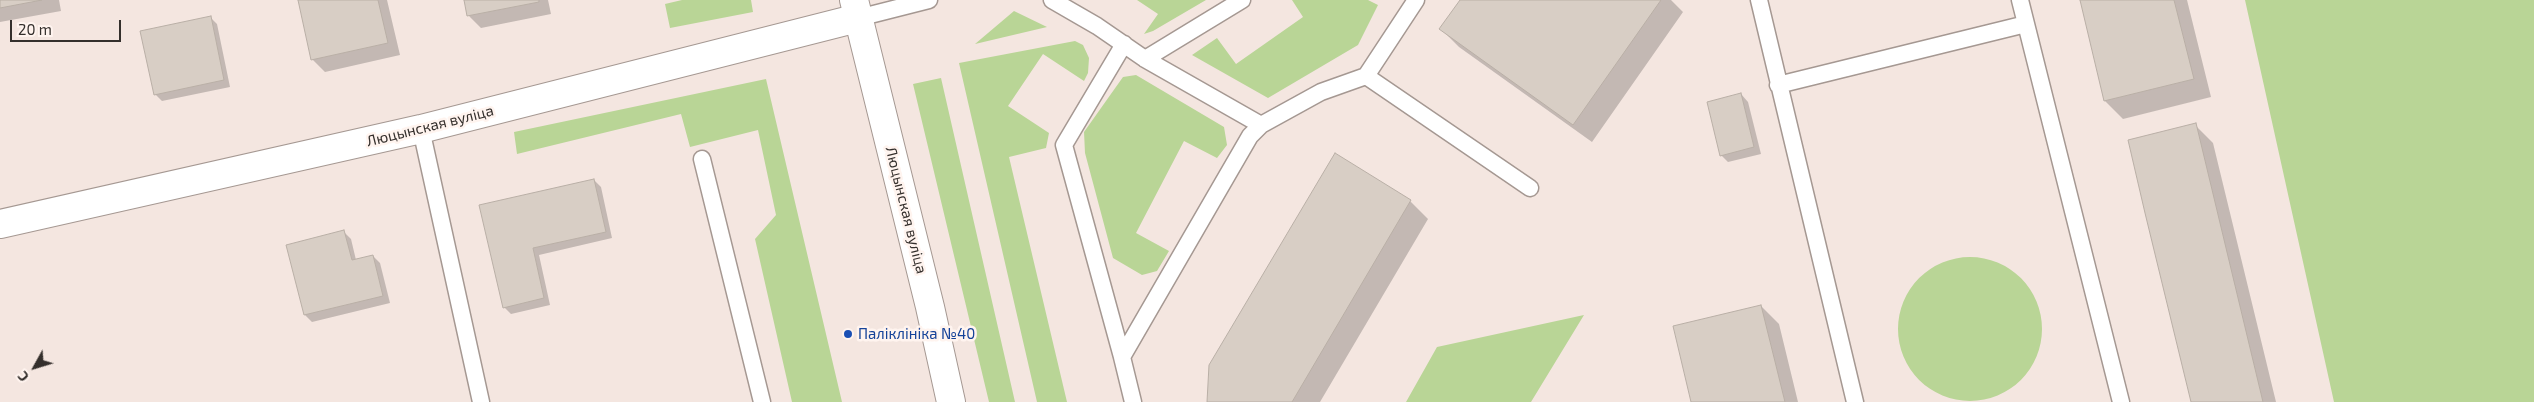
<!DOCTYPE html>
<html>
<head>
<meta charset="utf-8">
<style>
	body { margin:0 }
	#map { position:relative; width:2534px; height:402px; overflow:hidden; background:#f4e6e0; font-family:"Exo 2",sans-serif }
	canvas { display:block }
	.north { position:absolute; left:10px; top:342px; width:50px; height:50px; -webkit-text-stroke:4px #fff4ef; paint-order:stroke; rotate:231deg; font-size:14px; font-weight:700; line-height:20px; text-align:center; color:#342f2c }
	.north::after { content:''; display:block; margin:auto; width:18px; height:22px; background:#342f2c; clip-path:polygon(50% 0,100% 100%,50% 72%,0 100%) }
	.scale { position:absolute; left:10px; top:20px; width:111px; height:22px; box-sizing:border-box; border:2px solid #342f2c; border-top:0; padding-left:6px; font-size:15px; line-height:18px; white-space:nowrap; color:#342f2c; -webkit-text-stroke:4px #fff4ef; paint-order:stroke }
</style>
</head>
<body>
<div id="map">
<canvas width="2534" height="402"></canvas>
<div class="north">С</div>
<div class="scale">20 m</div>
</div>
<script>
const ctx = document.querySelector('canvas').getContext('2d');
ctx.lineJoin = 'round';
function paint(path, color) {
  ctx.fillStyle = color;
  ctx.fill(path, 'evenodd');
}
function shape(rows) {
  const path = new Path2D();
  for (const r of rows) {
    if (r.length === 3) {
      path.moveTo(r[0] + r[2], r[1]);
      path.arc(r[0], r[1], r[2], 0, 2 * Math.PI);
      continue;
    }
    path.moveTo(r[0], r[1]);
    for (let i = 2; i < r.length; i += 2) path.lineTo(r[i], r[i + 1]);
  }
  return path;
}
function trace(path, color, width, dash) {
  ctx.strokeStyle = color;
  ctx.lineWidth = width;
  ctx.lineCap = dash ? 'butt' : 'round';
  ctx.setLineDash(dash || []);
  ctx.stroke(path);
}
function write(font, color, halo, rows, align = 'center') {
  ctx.font = font + ' "Exo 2",sans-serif';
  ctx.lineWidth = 5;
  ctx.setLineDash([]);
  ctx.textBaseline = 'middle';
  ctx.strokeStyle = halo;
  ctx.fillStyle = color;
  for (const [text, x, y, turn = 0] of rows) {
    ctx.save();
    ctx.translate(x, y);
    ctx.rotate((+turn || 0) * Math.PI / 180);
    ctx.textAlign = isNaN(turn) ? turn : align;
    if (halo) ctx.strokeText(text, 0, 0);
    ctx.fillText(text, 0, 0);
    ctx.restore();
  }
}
paint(shape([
	[682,0,751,0,753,12,670,28,665,4],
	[1137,0,1206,0,1153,31,1144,34,1158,14],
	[1292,0,1368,0,1378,5,1358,45,1268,98,1192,55,1217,38,1236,64,1303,17],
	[2245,0,2534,0,2534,402,2334,402],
	[1014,11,1047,27,975,44],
	[1075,41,1083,45,1089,58,1088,73,1084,81,1043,54,1008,106,1049,133,1046,148,1009,157,1067,402,1037,402,959,63],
	[1136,75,1224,127,1227,145,1217,158,1184,141,1136,233,1169,251,1157,271,1142,275,1113,258,1085,153,1084,132,1123,77],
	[941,78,1015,402,989,402,913,84],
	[766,79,842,402,792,402,755,239,776,215,758,130,690,147,681,114,517,154,514,132],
	[1970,329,72],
	[1584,315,1531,402,1406,402,1437,347]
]), '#b9d596');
paint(shape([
	[0,0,59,0,61,11,0,22],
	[299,0,387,0,400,55,325,72,312,59],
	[465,0,548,0,551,14,481,28,469,16],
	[1461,0,1671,0,1683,12,1592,142,1459,47,1441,29],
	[2083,0,2187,0,2211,97,2123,119,2105,101],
	[210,17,217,24,230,87,162,101,155,94],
	[1741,94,1748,102,1761,154,1728,162,1721,155],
	[2195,125,2213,143,2276,402,2193,402],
	[594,180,601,187,612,238,539,255,550,305,511,314,504,307,481,206],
	[1410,201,1428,219,1320,402,1208,402],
	[344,232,351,239,356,260,373,256,380,263,390,303,312,322,305,315],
	[1761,306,1779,324,1798,402,1692,402]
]), '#0003');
const building = shape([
	[0,0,42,0,0,8,0,0],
	[298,0,378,0,388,43,311,60,298,0],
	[464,0,539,0,539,2,467,16,464,0],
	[1460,0,1661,0,1573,125,1439,29,1460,0],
	[2080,0,2174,0,2194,79,2104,101,2080,0],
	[211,16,224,80,154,95,140,31,211,16],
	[1741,93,1754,147,1720,156,1707,102,1741,93],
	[2196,123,2263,402,2191,402,2145,213,2128,140,2196,123],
	[1335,153,1411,200,1292,402,1207,402,1209,365,1335,153],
	[594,179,606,232,533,248,544,298,503,308,479,205,594,179],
	[344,230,352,260,373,255,383,296,304,315,286,245,344,230],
	[1761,305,1785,402,1691,402,1673,326,1761,305]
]);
paint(building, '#d8cec5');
trace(building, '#b9afa6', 1);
const lane = shape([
	[1052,0,1097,26,1145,59,1261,125],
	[1759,0,1855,402],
	[2020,0,2121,402],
	[858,18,929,0],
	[1145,59,1242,0],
	[1366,76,1530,188],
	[1778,85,2026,24],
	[421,129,481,402],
	[702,159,762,402],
	[1122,357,1064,145,1124,44],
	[1133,402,1122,357,1250,136,1261,125,1321,92,1366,76,1416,0]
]);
const street = shape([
	[0,224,421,129,858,18]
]);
const secondary = shape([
	[854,0,930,307,951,402]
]);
trace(lane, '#a59892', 19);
trace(street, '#a59892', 30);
trace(secondary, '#a59892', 30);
trace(lane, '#fff', 16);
trace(street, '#fff', 28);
trace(secondary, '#fff', 28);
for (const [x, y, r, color] of [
	[848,334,5,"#1a4fb4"]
]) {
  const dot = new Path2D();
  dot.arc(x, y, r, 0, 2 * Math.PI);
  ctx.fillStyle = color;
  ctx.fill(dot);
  trace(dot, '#fff4ef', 2);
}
write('15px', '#342f2c', '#fff4ef', [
	["Люцынская вуліца",430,126,-14],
	["Люцынская вуліца",906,210,76]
]);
write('15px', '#164399', '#fff4ef', [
	["Паліклініка №40",858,334]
], 'left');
</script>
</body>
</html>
